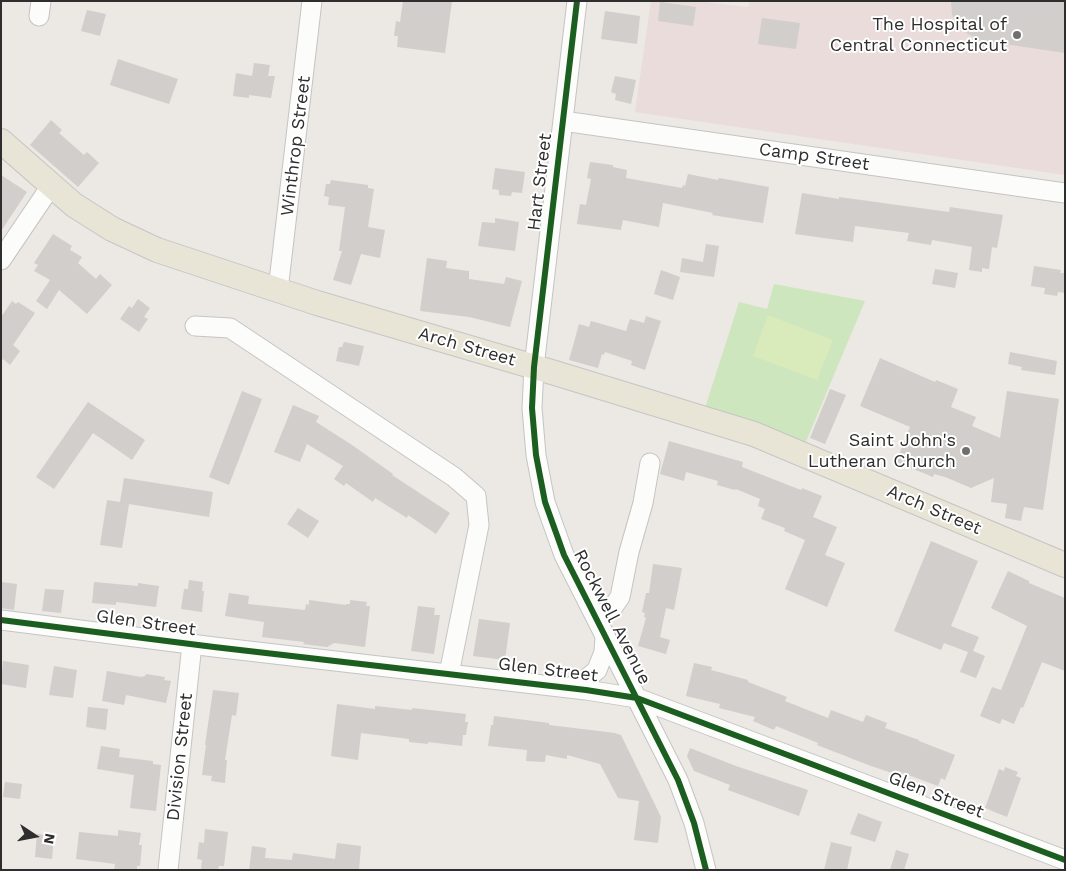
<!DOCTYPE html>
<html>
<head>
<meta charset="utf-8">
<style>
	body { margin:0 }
	#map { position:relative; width:1066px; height:871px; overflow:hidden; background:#ece8e4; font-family:"Work Sans",sans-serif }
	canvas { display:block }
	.frame { position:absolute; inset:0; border:2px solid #2e2e2e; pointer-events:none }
	.north { position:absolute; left:10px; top:811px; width:50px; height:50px; -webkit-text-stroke:4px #fff; paint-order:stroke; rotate:101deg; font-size:14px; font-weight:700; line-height:20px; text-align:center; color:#2e2e2e }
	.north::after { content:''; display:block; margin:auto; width:18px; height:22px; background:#2e2e2e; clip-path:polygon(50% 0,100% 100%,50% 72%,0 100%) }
</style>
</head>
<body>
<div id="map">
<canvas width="1066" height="871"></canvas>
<div class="frame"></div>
<div class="north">N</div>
</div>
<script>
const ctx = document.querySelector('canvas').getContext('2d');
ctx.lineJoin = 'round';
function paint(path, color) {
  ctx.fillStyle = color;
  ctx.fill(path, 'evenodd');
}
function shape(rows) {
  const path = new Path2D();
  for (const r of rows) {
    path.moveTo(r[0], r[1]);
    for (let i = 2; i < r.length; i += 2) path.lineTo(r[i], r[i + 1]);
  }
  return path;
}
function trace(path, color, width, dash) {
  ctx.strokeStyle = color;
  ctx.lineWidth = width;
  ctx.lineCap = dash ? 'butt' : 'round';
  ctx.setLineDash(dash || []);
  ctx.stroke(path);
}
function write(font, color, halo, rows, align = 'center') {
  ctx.font = font + ' "Work Sans",sans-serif';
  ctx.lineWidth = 4;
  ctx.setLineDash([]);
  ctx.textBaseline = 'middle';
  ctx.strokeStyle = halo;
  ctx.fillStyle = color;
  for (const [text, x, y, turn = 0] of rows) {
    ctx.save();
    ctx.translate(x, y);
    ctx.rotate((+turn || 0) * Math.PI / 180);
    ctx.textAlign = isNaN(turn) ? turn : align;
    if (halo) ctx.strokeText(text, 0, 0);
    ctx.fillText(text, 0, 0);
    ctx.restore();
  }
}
paint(shape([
	[651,1,694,1,748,7,750,1,1065,1,1065,175,635,112]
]), '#e9dcdb');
paint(shape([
	[774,284,865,301,805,444,705,408,739,302,767,309]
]), '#cee6be');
paint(shape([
	[768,315,833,340,817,380,753,356]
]), '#d9eabb');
paint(shape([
	[403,1,452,1,445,53,397,47,398,36,394,36,396,21,400,22],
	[951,1,1065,1,1065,53,978,40,962,30,952,15],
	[660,2,696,7,693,26,658,21],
	[87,10,106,14,100,36,81,31],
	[605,11,640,16,637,44,601,39],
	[762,18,800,23,796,49,758,44],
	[118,59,178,79,169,104,110,85],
	[254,63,270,65,268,76,275,76,271,98,249,95,249,98,233,96,236,73,252,76],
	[615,76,636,80,631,104,615,100,616,94,611,92],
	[51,120,62,130,59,133,84,155,87,152,99,163,78,187,30,145],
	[590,162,613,165,613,167,627,170,626,178,682,188,683,185,685,186,688,174,718,180,719,178,769,187,763,223,712,215,713,213,663,203,659,227,623,220,621,230,577,224,580,204,586,205,591,179,587,178],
	[495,168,525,172,522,193,512,192,511,196,499,195,499,190,492,189],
	[1,175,27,192,1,231],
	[331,180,368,185,368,188,374,189,368,227,385,230,380,258,361,254,351,285,333,280,342,251,339,251,345,207,328,205,329,197,324,196,326,184,330,184],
	[802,193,839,199,839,197,949,212,950,207,1003,215,997,248,992,247,989,269,982,268,982,272,969,270,972,247,932,240,931,245,907,241,909,233,855,226,853,242,795,234],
	[495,218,519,222,515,251,478,246,482,222,495,223],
	[53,234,72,246,70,250,82,257,78,263,96,279,100,274,112,285,87,314,59,290,47,309,36,301,50,280,34,271,38,265,34,263],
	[706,244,719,246,714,277,680,272,682,258,703,262],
	[427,258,447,261,446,268,469,271,469,279,504,284,506,277,522,281,510,327,469,317,420,311],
	[1034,266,1061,270,1060,273,1065,273,1065,293,1058,292,1057,296,1044,294,1045,288,1031,286],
	[935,269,958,273,955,288,932,284],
	[661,270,680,277,673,300,654,294],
	[138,299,150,308,144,317,148,319,139,332,120,319,129,306,132,308],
	[12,301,16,304,18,302,35,313,13,345,20,351,10,365,3,359,1,362,1,317],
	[646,316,661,321,645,370,631,365,632,361,605,352,604,355,602,354,598,368,569,360,579,324,589,327,591,321,626,331,630,319,644,323],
	[344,342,364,346,359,366,336,361,339,347,342,347],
	[1010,352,1057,361,1055,375,1021,370,1022,367,1008,364],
	[880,358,935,382,936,380,958,389,951,407,976,417,972,426,1000,438,1007,391,1059,399,1043,510,1024,507,1021,521,1005,518,1007,504,991,502,994,478,971,488,945,477,934,474,933,477,896,462,910,427,860,406],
	[830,389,846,395,825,444,810,438],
	[242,391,262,399,229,485,209,477],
	[88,402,145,440,132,460,93,433,54,489,36,477],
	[293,405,319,416,316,422,352,445,393,474,392,475,450,513,436,534,408,515,407,518,375,498,373,502,346,483,344,486,334,479,343,466,307,444,300,462,274,452],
	[669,441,743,462,742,467,801,490,802,488,822,496,813,517,837,527,825,555,845,563,827,607,785,589,805,540,784,531,785,528,761,519,765,509,758,506,760,499,736,489,735,490,717,485,718,481,686,472,684,481,660,474],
	[124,478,213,492,209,517,129,504,122,548,100,545,107,500,120,502],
	[298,508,319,521,308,538,287,524],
	[931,541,978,561,951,626,979,637,973,651,985,656,976,678,960,672,968,652,944,643,941,650,894,631],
	[653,564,682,568,674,610,666,608,660,637,670,640,666,654,638,646,646,618,644,617,645,613,642,612,646,593,649,593],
	[1008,571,1029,581,1029,583,1065,598,1065,671,1042,662,1023,708,1021,707,1014,724,1002,719,1000,724,980,716,992,687,1001,690,1027,626,991,608],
	[189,580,203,582,202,591,204,591,202,612,181,609,184,589,188,589],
	[1,582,17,584,14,610,1,608],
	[94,582,138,586,138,583,159,586,156,607,116,602,116,605,92,603],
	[45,589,64,590,61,613,42,611],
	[229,593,249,596,248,604,305,610,306,604,309,605,309,600,346,605,346,604,350,604,350,600,367,602,366,606,370,606,365,647,334,643,327,647,303,644,304,642,262,637,264,622,225,616],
	[418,606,435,608,434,615,440,615,434,654,411,651],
	[479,619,510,623,505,660,473,656],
	[3,661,29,665,26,688,1,684],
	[694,663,712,667,711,670,748,680,748,682,787,697,785,701,828,718,831,710,863,722,866,715,887,723,885,728,919,740,919,741,955,755,945,780,941,778,938,786,903,773,901,776,871,766,817,745,818,743,776,726,774,730,753,721,755,717,719,708,720,704,686,696],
	[54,666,77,670,73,698,49,695],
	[107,671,141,677,145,676,146,674,165,677,164,680,171,681,166,703,126,695,124,705,102,701],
	[213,690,239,693,236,716,232,715,225,760,227,760,225,783,211,781,212,776,202,775,206,745,205,745],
	[337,704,375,709,375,706,412,710,412,708,466,714,465,722,468,722,466,735,463,735,462,746,428,742,428,744,409,742,409,739,361,733,358,760,331,756],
	[88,707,108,709,106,730,86,727],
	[494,716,549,723,549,725,615,733,621,735,661,817,658,843,634,840,639,801,618,798,600,764,567,755,567,759,546,755,545,762,526,761,527,750,488,746,491,725,493,725],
	[101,746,120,749,119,757,153,761,153,764,161,765,156,811,130,808,134,775,97,769],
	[690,748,736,766,808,790,799,816,728,790,730,785,694,771,687,756],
	[1005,767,1018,772,1016,776,1021,778,1007,817,985,808,999,769,1004,771],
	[5,782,22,784,20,799,3,797],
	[858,813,882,822,875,842,850,834],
	[205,829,228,832,224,866,219,866,218,870,201,870,202,860,197,859,199,842,204,843],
	[118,830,141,833,139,845,142,845,140,866,137,866,137,870,114,870,115,864,76,859,79,832,118,836],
	[37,834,54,836,52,859,35,857],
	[831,842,852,847,847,870,824,870],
	[337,843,361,846,359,870,249,870,252,846,266,848,265,858,292,860,293,853,335,859],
	[896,850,909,854,904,870,890,870]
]), '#d1cecb');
const minor = shape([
	[577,1,534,367,532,408,536,455,545,502,564,555,678,780,694,823,706,870],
	[39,16,41,1],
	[563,121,1065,193],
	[1,260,51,186],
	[278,290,312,1],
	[195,326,230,328,454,477,476,496,479,525,449,674],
	[596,618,613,607,620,597,629,552,643,503,650,463],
	[1,620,214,647,586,690,637,698,1065,860],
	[568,688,585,680,597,670,604,652,605,636],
	[168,870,192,644]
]);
const major = shape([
	[1,141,74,205,112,229,157,250,317,303,555,373,754,434,1065,565]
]);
trace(minor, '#c5c4c5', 21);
trace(major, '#c6c5c4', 26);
trace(minor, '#fcfcfb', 19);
trace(major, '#e8e4d6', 24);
trace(shape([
	[577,1,534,367,532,408,536,455,545,502,564,555,678,780,694,823,706,870],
	[1,620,214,647,586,690,637,698,1065,860]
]), '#1b5e20', 6);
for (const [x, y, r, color] of [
	[1017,35,5,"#706f6e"],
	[966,451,5,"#706f6e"]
]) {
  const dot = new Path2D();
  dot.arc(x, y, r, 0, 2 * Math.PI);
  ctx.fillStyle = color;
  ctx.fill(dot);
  trace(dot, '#fff', 2);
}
write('18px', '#2e2e2e', '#fff', [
	["The Hospital of",1007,25],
	["Central Connecticut",1007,46],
	["Saint John's",956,441],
	["Lutheran Church",956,462]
], 'right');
write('18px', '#2e2e2e', '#fff', [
	["Winthrop Street",296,146,-83],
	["Camp Street",814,157,8],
	["Hart Street",540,182,-83],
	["Arch Street",467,347,16],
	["Arch Street",934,510,23],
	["Rockwell Avenue",612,617,63],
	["Glen Street",146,623,8],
	["Glen Street",548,670,7],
	["Division Street",180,757,-84],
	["Glen Street",936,795,21]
]);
</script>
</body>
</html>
